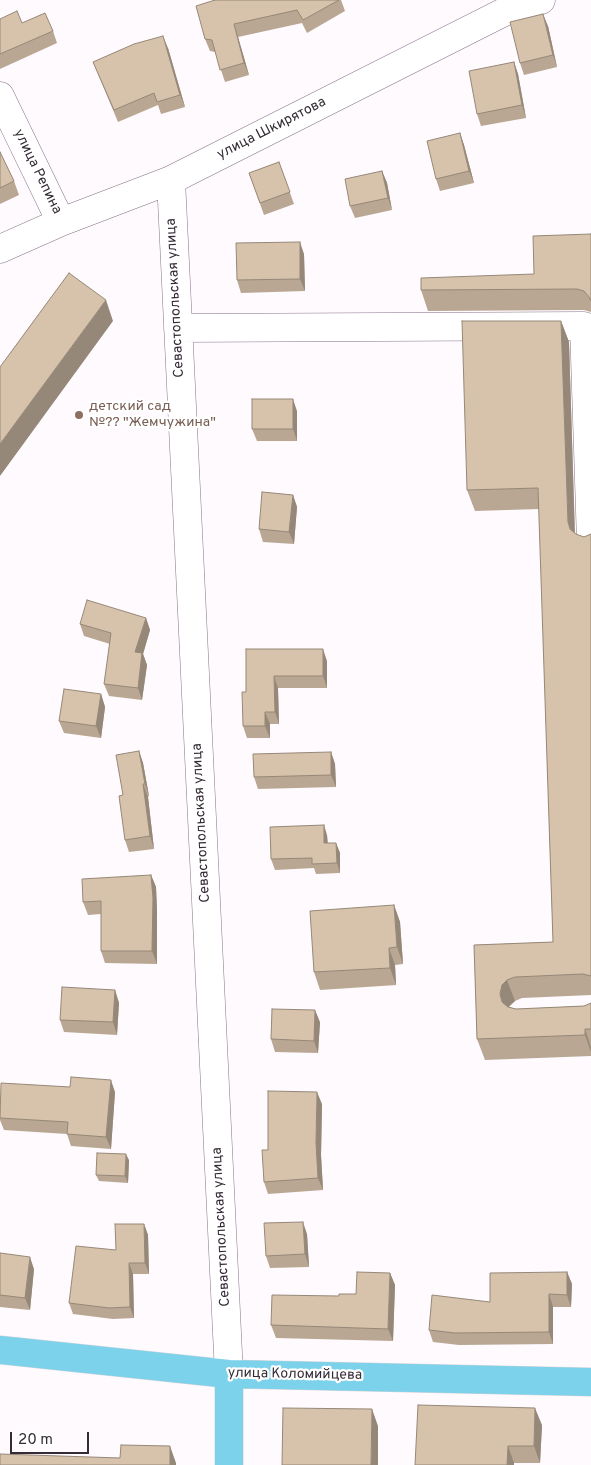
<!DOCTYPE html>
<html>
<head>
<meta charset="utf-8">
<style>
	body { margin:0 }
	#map { position:relative; width:591px; height:1465px; overflow:hidden; background:#fefafe; font-family:Overpass,sans-serif }
	canvas { display:block }
	.scale { position:absolute; left:10px; top:1432px; width:79px; height:22px; box-sizing:border-box; border:2px solid #342c35; border-top:0; padding-left:6px; font-size:15px; line-height:18px; white-space:nowrap; color:#342c35; -webkit-text-stroke:4px #fff; paint-order:stroke }
</style>
</head>
<body>
<div id="map">
<canvas width="591" height="1465"></canvas>
<div class="scale">20 m</div>
</div>
<script>
const ctx = document.querySelector('canvas').getContext('2d');
ctx.lineJoin = 'round';
function shape(rows) {
  const path = new Path2D();
  for (const r of rows) {
    path.moveTo(r[0], r[1]);
    for (let i = 2; i < r.length; i += 2) path.lineTo(r[i], r[i + 1]);
  }
  return path;
}
function trace(path, color, width, dash) {
  ctx.strokeStyle = color;
  ctx.lineWidth = width;
  ctx.lineCap = dash ? 'butt' : 'round';
  ctx.setLineDash(dash || []);
  ctx.stroke(path);
}
function paint(path, color) {
  ctx.fillStyle = color;
  ctx.fill(path, 'evenodd');
}
function write(font, color, halo, rows, align = 'center') {
  ctx.font = font + ' Overpass,sans-serif';
  ctx.lineWidth = 4.5;
  ctx.setLineDash([]);
  ctx.textBaseline = 'middle';
  ctx.strokeStyle = halo;
  ctx.fillStyle = color;
  for (const [text, x, y, turn = 0] of rows) {
    ctx.save();
    ctx.translate(x, y);
    ctx.rotate((+turn || 0) * Math.PI / 180);
    ctx.textAlign = isNaN(turn) ? turn : align;
    if (halo) ctx.strokeText(text, 0, 0);
    ctx.fillText(text, 0, 0);
    ctx.restore();
  }
}
const minor = shape([
	[0,96,61,222],
	[171,180,229,1374],
	[0,249,61,222,171,180,510,9,541,0],
	[178,328,584,326,591,542]
]);
const major = shape([
	[0,1350,229,1374,591,1382],
	[229,1374,229,1465]
]);
trace(minor, '#867388', 29);
trace(major, '#d6d5d7', 29);
trace(minor, '#fff', 28);
trace(major, '#7cd1eb', 28);
paint(shape([
	[215,0,341,0,345,11,307,33,302,23,238,37,249,75,225,82,215,52,210,51,205,39],
	[0,19,22,23,53,31,57,43,0,69],
	[548,26,557,67,524,75,520,63],
	[168,48,185,107,161,114,158,105,118,122,93,62],
	[514,62,518,74,526,118,481,126,477,114],
	[460,133,464,145,474,183,440,191,436,179],
	[0,152,14,181,19,195,0,204],
	[279,162,294,204,264,215,249,173],
	[382,171,387,183,392,210,355,218,350,206],
	[591,234,591,312,584,310,428,311,421,290,534,274],
	[304,254,305,291,241,293,237,280],
	[561,321,569,342,575,534,584,537,591,534,591,995,522,998,515,1001,509,1007,516,1009,584,1006,591,1003,591,1056,485,1060,477,1039,474,945,553,942,539,509,475,511,467,490],
	[297,411,297,441,257,441,252,429],
	[293,495,297,507,294,544,263,542,259,529],
	[146,618,150,630,143,654,147,665,142,700,109,696,104,684,110,644,84,636,80,624],
	[246,649,327,661,327,688,278,688,279,724,270,724,270,738,247,738,243,726,246,692],
	[101,694,105,707,101,738,64,733,59,721],
	[139,751,143,763,149,796,148,797,154,849,129,852,125,840,123,795],
	[331,752,335,764,336,787,258,789,254,777],
	[327,835,328,843,336,843,340,853,340,873,316,874,314,868,275,870,271,859],
	[151,875,156,887,157,910,157,964,105,963,101,951,101,914,88,915,83,902],
	[394,905,400,922,403,964,395,965,396,985,320,990,314,972],
	[115,990,119,1003,117,1035,64,1032,60,1020],
	[320,1022,318,1053,275,1052,271,1039],
	[115,1092,111,1149,71,1146,67,1134,4,1130,0,1120,0,1108],
	[322,1104,321,1155,323,1190,268,1194,264,1182,268,1150],
	[129,1160,128,1183,99,1181,96,1175],
	[144,1224,148,1235,149,1274,133,1274,134,1318,113,1319,73,1314,69,1303,116,1250],
	[307,1234,309,1267,270,1268,266,1256],
	[0,1253,34,1269,30,1310,0,1307],
	[567,1272,572,1284,571,1307,553,1307,553,1344,459,1345,433,1342,429,1330,490,1302],
	[390,1273,395,1285,393,1341,276,1338,271,1325,339,1296,356,1294],
	[542,1425,540,1463,514,1463,415,1465]
]), '#b9a793');
paint(shape([
	[543,14,548,26,557,67,553,55],
	[234,24,238,37,249,75,244,63],
	[163,36,168,48,185,107,180,95],
	[514,62,518,74,526,118,522,105],
	[460,133,464,145,474,183,469,171],
	[382,171,387,183,392,210,388,198],
	[300,242,304,254,305,291,300,279],
	[106,300,113,321,0,476,0,444],
	[561,321,569,342,575,542,578,550,568,522],
	[293,399,297,411,297,441,293,429],
	[293,495,297,507,294,544,289,532],
	[146,618,150,630,143,654,147,665,142,700,138,688,135,652],
	[323,649,327,661,327,688,323,676],
	[274,676,278,688,279,724,275,712],
	[101,694,105,707,101,738,96,726],
	[265,712,270,724,270,738,265,726],
	[139,751,143,763,149,796,145,784],
	[331,752,335,764,336,787,331,775],
	[143,784,148,797,154,849,150,836],
	[324,825,327,835,328,854,324,843],
	[336,843,340,853,340,873,337,863],
	[151,875,156,887,157,910,157,964,152,951],
	[394,905,400,922,403,964,397,947],
	[389,948,395,965,396,985,390,968],
	[507,980,515,1001,509,1006,507,1015,500,994,502,985],
	[115,990,119,1003,117,1035,113,1022],
	[315,1010,320,1022,318,1053,314,1041],
	[585,1029,591,1047,591,1052,585,1035],
	[111,1080,115,1092,111,1149,106,1137],
	[317,1092,322,1104,321,1155,323,1190,318,1178,316,1143],
	[126,1154,129,1160,128,1183,125,1176],
	[303,1222,307,1234,309,1267,305,1254],
	[144,1224,148,1235,149,1274,145,1263],
	[30,1257,34,1269,30,1310,25,1298],
	[129,1263,133,1274,134,1318,130,1307],
	[567,1272,572,1284,571,1307,567,1295],
	[390,1273,395,1285,393,1341,388,1329],
	[549,1294,553,1307,553,1344,549,1332],
	[535,1408,542,1425,540,1463,534,1446],
	[372,1409,378,1426,378,1465,371,1465],
	[170,1446,176,1463,176,1465,170,1465],
	[508,1446,514,1463,514,1465,507,1465]
]), '#968878');
const building = shape([
	[215,0,339,0,303,20,297,10,234,24,244,63,220,70,212,40,205,39,196,6,215,0],
	[17,11,22,23,45,13,53,31,0,54,0,19,17,11],
	[543,14,553,55,520,63,510,22,543,14],
	[163,36,180,95,157,102,154,93,114,110,93,62,134,44,163,36],
	[514,62,522,105,477,114,469,71,514,62],
	[460,133,469,171,436,179,427,141,460,133],
	[0,152,14,181,0,188,0,152],
	[279,162,290,192,260,203,249,173,279,162],
	[382,171,388,198,350,206,345,179,382,171],
	[591,234,591,301,589,297,584,291,577,289,421,290,421,278,534,274,533,236,591,234],
	[300,242,300,279,237,280,236,243,300,242],
	[69,273,106,300,0,444,0,367,69,273],
	[462,321,561,321,568,522,570,529,576,534,584,537,591,534,591,976,583,974,515,977,507,980,502,985,500,994,502,1002,508,1007,516,1009,584,1006,591,1003,591,1029,585,1029,585,1035,477,1039,474,945,553,942,538,488,467,490,462,321],
	[252,399,293,399,293,429,252,429,252,399],
	[262,492,293,495,289,532,259,529,262,492],
	[87,600,146,618,135,652,142,653,138,688,104,684,111,633,80,624,87,600],
	[246,649,323,649,323,676,274,676,275,712,265,712,265,726,243,726,242,692,246,692,246,649],
	[64,689,101,694,96,726,59,721,64,689],
	[139,751,145,784,143,784,150,836,125,840,119,796,123,795,116,755,139,751],
	[331,752,331,775,254,777,253,754,331,752],
	[324,825,324,843,336,843,337,863,312,864,312,858,271,859,270,827,324,825],
	[151,875,153,898,152,951,101,951,101,901,83,902,82,879,151,875],
	[394,905,397,947,389,948,390,968,314,972,310,911,394,905],
	[62,987,115,990,113,1022,60,1020,62,987],
	[272,1009,315,1010,314,1041,271,1039,272,1009],
	[71,1077,111,1080,106,1137,67,1134,68,1122,0,1118,1,1083,70,1087,71,1077],
	[268,1091,317,1092,316,1143,318,1178,264,1182,262,1150,268,1150,268,1091],
	[97,1153,126,1154,125,1176,96,1175,97,1153],
	[303,1222,305,1254,266,1256,264,1223,303,1222],
	[115,1224,144,1224,145,1263,129,1263,130,1307,109,1308,69,1303,76,1246,116,1250,115,1224],
	[0,1253,30,1257,25,1298,0,1295,0,1253],
	[357,1272,390,1273,388,1329,271,1325,272,1295,339,1296,339,1294,356,1294,357,1272],
	[567,1272,567,1295,549,1294,549,1332,455,1333,429,1330,432,1295,490,1302,490,1273,567,1272],
	[418,1405,535,1408,534,1446,508,1446,507,1465,415,1465,418,1405],
	[283,1408,372,1409,371,1465,282,1465,283,1408],
	[121,1445,170,1446,170,1465,0,1465,0,1454,120,1458,121,1445]
]);
paint(building, '#d7c2ab');
trace(building, '#968878', 1);
for (const [x, y, r, color] of [
	[79,415,5,"#8d6e63"]
]) {
  const dot = new Path2D();
  dot.arc(x, y, r, 0, 2 * Math.PI);
  ctx.fillStyle = color;
  ctx.fill(dot);
  trace(dot, '#fff', 2);
}
write('14px', '#342c35', '#fff', [
	["улица Шкирятова",272,129,-27],
	["улица Репина",37,172,64],
	["Севастопольская улица",176,298,-93],
	["Севастопольская улица",202,823,-93],
	["Севастопольская улица",222,1227,-93],
	["улица Коломийцева",295,1375,1]
]);
write('14px', '#785e54', '#fff', [
	["детский сад",89,407],
	["№?? \"Жемчужина\"",89,423]
], 'left');
</script>
</body>
</html>
